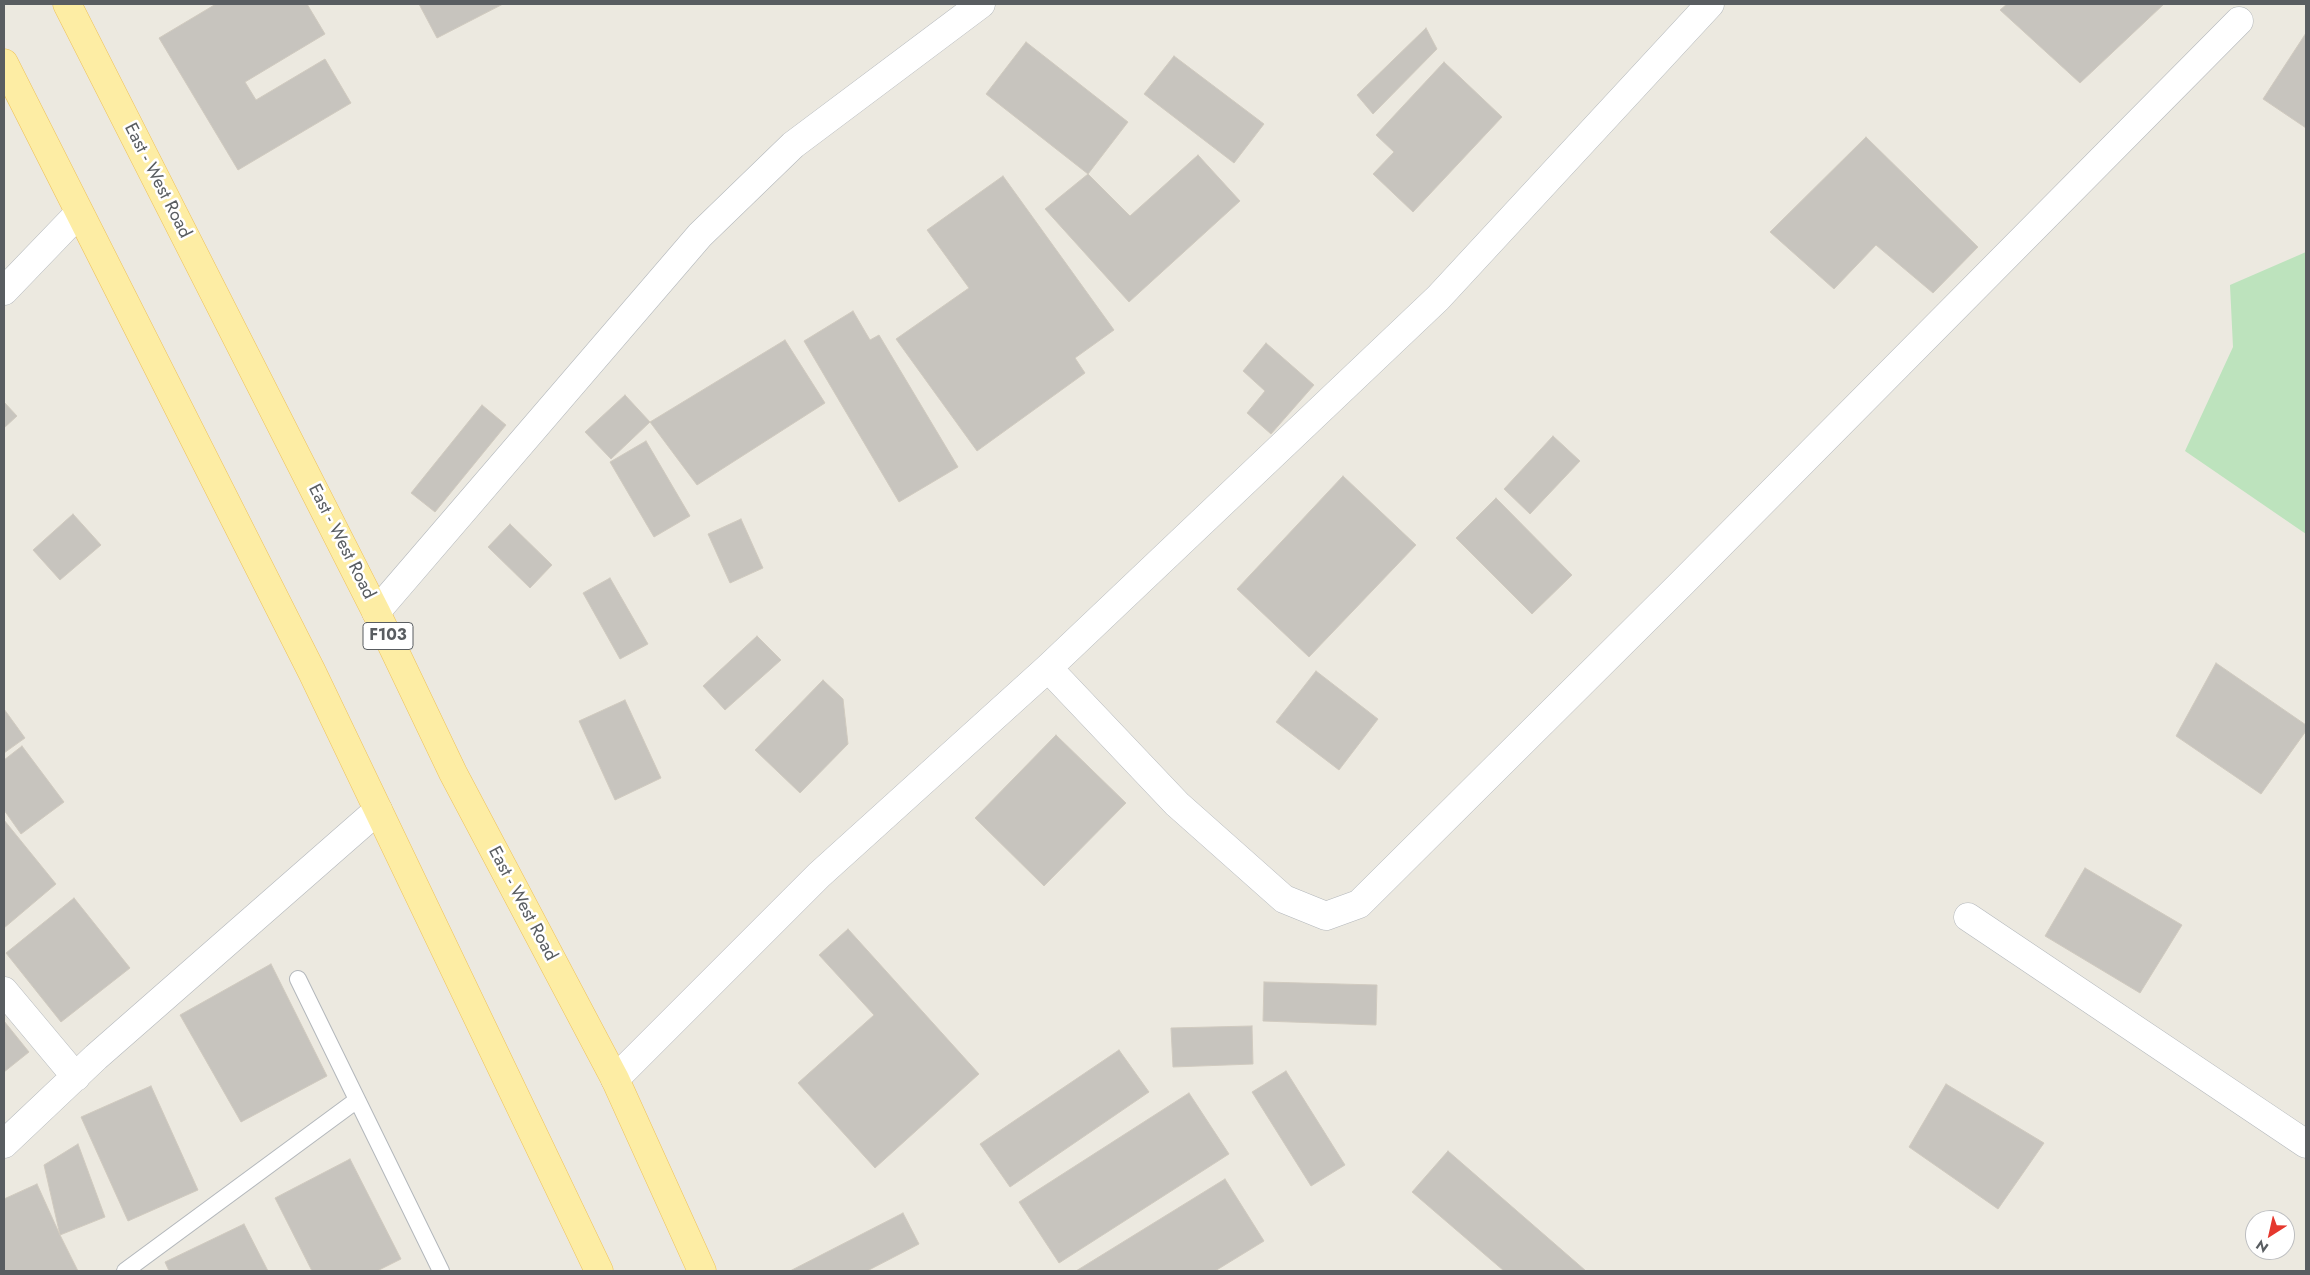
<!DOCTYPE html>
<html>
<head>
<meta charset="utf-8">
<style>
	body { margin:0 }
	#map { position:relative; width:2310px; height:1275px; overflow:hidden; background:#ece9e0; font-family:Jost,sans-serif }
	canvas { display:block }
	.frame { position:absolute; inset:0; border:5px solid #595d61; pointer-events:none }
	.north { position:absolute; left:2245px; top:1210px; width:50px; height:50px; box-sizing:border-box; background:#fff; border:1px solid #bdbec0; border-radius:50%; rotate:215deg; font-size:14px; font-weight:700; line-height:20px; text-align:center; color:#595d61 }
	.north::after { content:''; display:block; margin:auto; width:18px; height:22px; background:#e5382e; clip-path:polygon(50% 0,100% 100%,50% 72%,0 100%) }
</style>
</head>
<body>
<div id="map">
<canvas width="2310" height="1275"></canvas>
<div class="frame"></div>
<div class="north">N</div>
</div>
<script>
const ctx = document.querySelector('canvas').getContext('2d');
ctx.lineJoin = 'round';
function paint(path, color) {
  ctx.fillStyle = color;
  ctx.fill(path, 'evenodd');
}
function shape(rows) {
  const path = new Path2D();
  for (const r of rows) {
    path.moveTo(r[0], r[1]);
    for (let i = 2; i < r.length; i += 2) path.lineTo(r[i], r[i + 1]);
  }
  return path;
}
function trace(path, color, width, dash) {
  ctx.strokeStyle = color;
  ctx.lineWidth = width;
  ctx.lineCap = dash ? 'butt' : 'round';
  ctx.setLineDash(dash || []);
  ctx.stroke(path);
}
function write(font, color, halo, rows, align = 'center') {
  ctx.font = font + ' Jost,sans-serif';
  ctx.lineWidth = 5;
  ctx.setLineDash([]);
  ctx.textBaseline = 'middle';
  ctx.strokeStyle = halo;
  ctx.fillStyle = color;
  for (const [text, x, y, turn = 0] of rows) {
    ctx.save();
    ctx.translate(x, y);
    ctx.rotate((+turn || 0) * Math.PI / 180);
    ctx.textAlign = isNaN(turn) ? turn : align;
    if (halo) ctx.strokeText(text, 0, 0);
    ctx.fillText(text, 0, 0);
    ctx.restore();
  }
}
paint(shape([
	[2306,252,2306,534,2185,451,2233,347,2230,285]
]), '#bde3bd');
const building = shape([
	[216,4,307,4,325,34,245,82,256,100,325,59,351,103,238,170,159,38,216,4],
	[419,4,503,4,437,38,419,4],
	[2007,4,2164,4,2080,83,2000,10,2007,4],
	[1426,28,1437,49,1373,114,1357,95,1426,28],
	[2306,33,2306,128,2263,99,2306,33],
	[1026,42,1128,122,1088,174,986,94,1026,42],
	[1174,56,1264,124,1234,163,1144,94,1174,56],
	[1444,62,1502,117,1413,212,1373,174,1394,152,1376,135,1444,62],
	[1866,137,1978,247,1933,293,1876,245,1834,289,1770,232,1866,137],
	[1198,155,1240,201,1129,302,1045,209,1088,174,1130,216,1198,155],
	[1003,176,1114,330,1075,358,1085,373,977,451,896,339,969,288,927,230,1003,176],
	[853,311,870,340,879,335,958,467,899,502,804,341,853,311],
	[785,340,825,403,697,485,650,422,785,340],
	[1266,343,1314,385,1271,434,1247,413,1265,391,1243,371,1266,343],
	[625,395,650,422,611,459,585,432,625,395],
	[4,402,17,416,4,428,4,402],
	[482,405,506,425,435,512,411,493,482,405],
	[1553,436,1580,461,1530,514,1504,489,1553,436],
	[646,441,690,516,654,537,610,462,646,441],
	[1343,476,1416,545,1309,657,1237,589,1343,476],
	[1496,498,1572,575,1532,614,1456,538,1496,498],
	[73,514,101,545,60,580,33,550,73,514],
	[741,519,763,568,730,583,708,534,741,519],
	[510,524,552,565,530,588,488,547,510,524],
	[610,578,648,644,620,659,583,593,610,578],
	[757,636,781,660,725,710,703,686,757,636],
	[2216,663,2306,725,2306,731,2261,794,2176,736,2216,663],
	[1316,671,1378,719,1339,770,1276,722,1316,671],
	[823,680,843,699,848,744,800,793,755,750,823,680],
	[625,700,661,778,615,800,579,721,625,700],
	[4,709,25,738,4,753,4,709],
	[1056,735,1126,803,1044,886,975,818,1056,735],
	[22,746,64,802,21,834,4,810,4,760,22,746],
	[4,820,56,884,4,928,4,820],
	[2085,868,2182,925,2140,993,2045,936,2085,868],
	[74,898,130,968,61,1022,6,953,74,898],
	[848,929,979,1074,875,1168,798,1083,874,1015,819,955,848,929],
	[271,964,327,1076,241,1122,180,1015,271,964],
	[1264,982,1377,985,1376,1025,1263,1021,1264,982],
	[4,1021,29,1052,4,1072,4,1021],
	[1252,1026,1253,1064,1173,1067,1171,1028,1252,1026],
	[1119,1050,1149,1092,1010,1187,980,1144,1119,1050],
	[1286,1071,1345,1165,1311,1186,1252,1092,1286,1071],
	[1946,1084,2044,1143,1998,1209,1909,1147,1946,1084],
	[151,1086,198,1190,128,1221,81,1117,151,1086],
	[1189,1093,1229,1154,1059,1263,1019,1202,1189,1093],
	[78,1144,105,1217,60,1235,44,1165,78,1144],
	[1448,1151,1586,1271,1504,1271,1412,1192,1448,1151],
	[350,1159,401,1259,377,1271,312,1271,275,1198,350,1159],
	[1225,1179,1264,1241,1215,1271,1076,1271,1225,1179],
	[37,1184,60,1235,78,1271,4,1271,4,1199,37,1184],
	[903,1213,919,1244,867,1271,790,1271,903,1213],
	[244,1224,268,1271,169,1271,165,1262,244,1224]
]);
paint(building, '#c7c4be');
trace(building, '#d0cabf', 1);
const service = shape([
	[298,979,441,1271],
	[125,1271,357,1100]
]);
const minor = shape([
	[4,291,79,213],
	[376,612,700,235,793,145,981,4],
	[1048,668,1177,804,1284,899,1326,916,1359,904,1682,583,2239,21],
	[1968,917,2306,1144],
	[4,991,76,1077],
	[615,1079,819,875,1048,668,1438,298,1710,4],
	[4,1144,96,1057,378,810]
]);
const primary = shape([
	[67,4,376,612,453,773,615,1079,702,1271],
	[4,63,312,672,599,1271]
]);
trace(service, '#b3b7bb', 18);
trace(minor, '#b3b7bb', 29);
trace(primary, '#eec158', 29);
trace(service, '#fff', 16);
trace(minor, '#fff', 28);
trace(primary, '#fdeda4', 28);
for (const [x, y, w] of [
	[388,636,50]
]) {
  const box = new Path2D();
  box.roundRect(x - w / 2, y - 13.5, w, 27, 4);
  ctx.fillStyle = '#fff';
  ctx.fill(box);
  trace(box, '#595d61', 1);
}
write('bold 16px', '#595d61', null, [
	["F103",388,636]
]);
write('18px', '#595d61', '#fff', [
	["East - West Road",157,181,63],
	["East - West Road",341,542,63],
	["East - West Road",522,904,62]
]);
</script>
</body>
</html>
